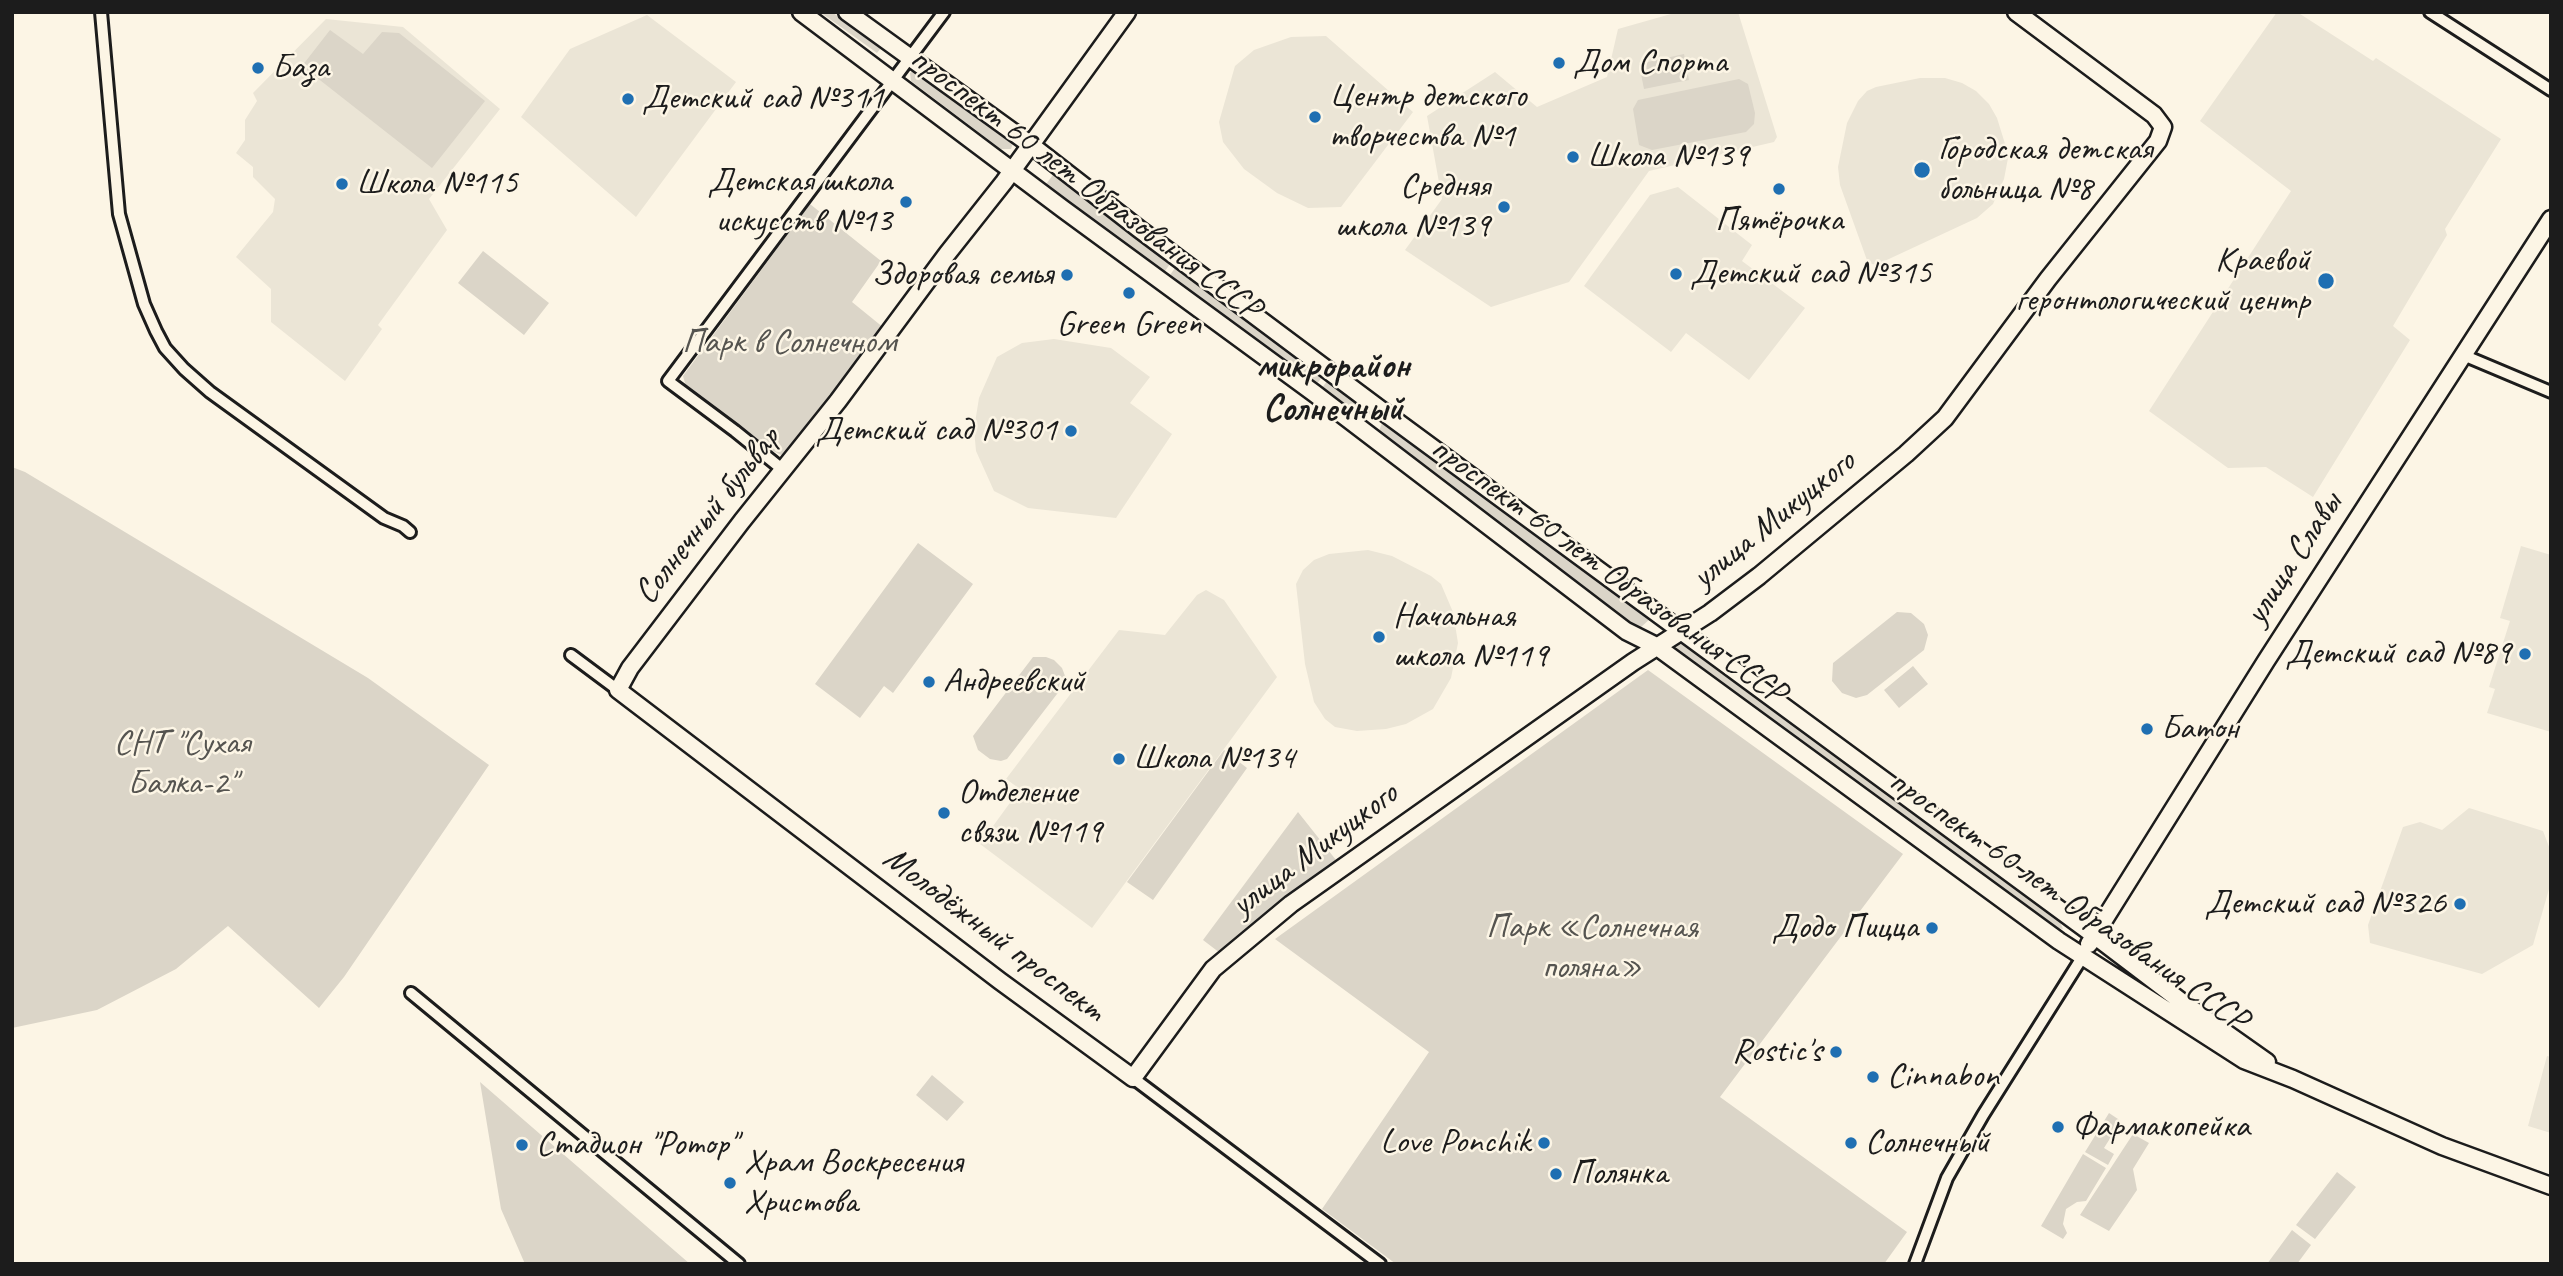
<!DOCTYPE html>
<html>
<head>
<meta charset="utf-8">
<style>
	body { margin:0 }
	#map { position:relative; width:2563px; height:1276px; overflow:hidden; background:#fcf5e5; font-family:Caveat,sans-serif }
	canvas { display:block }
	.frame { position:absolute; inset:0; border:14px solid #1c1c1c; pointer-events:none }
</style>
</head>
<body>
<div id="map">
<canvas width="2563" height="1276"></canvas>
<div class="frame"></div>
</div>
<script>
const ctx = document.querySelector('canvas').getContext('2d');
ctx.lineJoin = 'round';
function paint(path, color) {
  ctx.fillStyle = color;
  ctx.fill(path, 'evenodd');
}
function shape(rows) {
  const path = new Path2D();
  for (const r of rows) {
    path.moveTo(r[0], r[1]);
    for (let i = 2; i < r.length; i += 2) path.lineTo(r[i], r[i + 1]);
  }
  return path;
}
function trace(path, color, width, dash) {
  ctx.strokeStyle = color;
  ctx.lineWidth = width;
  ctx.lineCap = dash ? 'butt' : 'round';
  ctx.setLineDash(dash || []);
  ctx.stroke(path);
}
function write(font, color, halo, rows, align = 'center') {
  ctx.font = font + ' Caveat,sans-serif';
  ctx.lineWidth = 5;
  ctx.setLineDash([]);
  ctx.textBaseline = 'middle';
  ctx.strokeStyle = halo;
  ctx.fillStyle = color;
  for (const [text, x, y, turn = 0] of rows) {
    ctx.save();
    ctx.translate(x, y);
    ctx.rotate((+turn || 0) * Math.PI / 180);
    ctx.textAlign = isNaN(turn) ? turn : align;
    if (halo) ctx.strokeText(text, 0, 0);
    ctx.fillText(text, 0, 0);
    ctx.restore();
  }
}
paint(shape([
	[1678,12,1738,12,1777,137,1774,142,1649,171,1569,282,1491,307,1405,250,1442,199,1427,116,1495,72,1537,107,1607,77,1618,29],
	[2277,12,2297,12,2373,61,2376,58,2501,139,2445,229,2447,235,2393,326,2410,340,2313,497,2266,467,2228,468,2149,411,2291,191,2200,121],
	[647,15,736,82,636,217,521,117,570,49],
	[326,19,403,27,500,109,429,199,447,230,378,325,382,329,345,381,271,322,271,289,236,257,273,212,275,199,253,177,253,167,236,153,245,140,245,120,257,101,253,93],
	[1326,36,1413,112,1341,207,1308,208,1277,193,1244,169,1223,142,1219,122,1235,66,1254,50,1291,37],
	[1920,78,1945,78,1962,83,1976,91,1989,104,1997,118,2006,147,2008,158,2004,179,1993,204,1977,218,1876,265,1868,263,1840,185,1838,167,1847,123,1858,101,1867,91,1876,87],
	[1678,187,1752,245,1742,261,1805,308,1749,380,1686,333,1671,352,1584,286,1650,195],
	[1054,339,1111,348,1150,377,1130,403,1172,434,1116,518,1028,508,994,491,976,451,974,429,979,398,997,357,1022,343],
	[2521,546,2551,555,2551,732,2487,713,2495,689,2489,687,2510,621,2500,618],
	[1368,550,1392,556,1431,576,1441,584,1453,612,1458,643,1451,678,1433,709,1406,724,1386,729,1357,731,1335,727,1325,719,1314,702,1305,664,1296,584,1303,570,1314,560,1329,554],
	[1206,590,1224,600,1277,677,1092,928,980,844,1020,789,1006,779,1119,630,1165,635,1197,595],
	[2469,808,2543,831,2551,852,2551,882,2533,945,2482,974,2370,943,2368,925,2403,827,2420,822,2442,830],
	[2547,1056,2551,1057,2551,1133,2528,1126]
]), '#ebe5d6');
paint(shape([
	[820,12,832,12,881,48,877,53],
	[330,30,363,54,382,32,399,33,485,101,432,168,302,66],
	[1684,54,1689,80,1644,89,1639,64],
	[913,71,1009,139,1013,143,1011,149,1001,149,911,81,910,73],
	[1739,79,1748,84,1755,113,1754,124,1746,132,1652,150,1639,145,1633,109,1638,100],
	[1055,172,1172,261,1163,274,1044,187],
	[810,204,881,261,852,302,884,328,789,452,781,455,761,445,687,390,683,376],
	[483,251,549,303,524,335,458,283],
	[1177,265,1323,376,1316,385,1168,278],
	[1328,380,1361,405,1364,413,1356,415,1321,389],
	[1382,423,1387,425,1651,618,1640,628,1634,625,1383,436,1379,431],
	[12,467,25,472,368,678,489,765,344,977,319,1008,228,926,176,969,97,1010,12,1028],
	[918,543,973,584,893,693,884,686,860,718,815,684],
	[1897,612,1911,613,1924,624,1928,635,1924,650,1867,695,1856,698,1842,693,1832,681,1833,663],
	[1678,642,1686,643,2060,922,2063,929,2058,928,1677,652,1676,645],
	[1033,657,1046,657,1054,660,1062,668,1067,681,1007,759,1001,761,990,759,978,750,973,736],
	[1913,666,1928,684,1899,708,1884,690],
	[1648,670,1903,854,1720,1097,1907,1232,1884,1264,1396,1264,1322,1209,1429,1052,1275,939],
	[1224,750,1247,768,1153,900,1127,882],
	[1298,812,1336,860,1220,953,1203,940],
	[932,1075,964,1102,947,1121,916,1095],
	[480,1082,690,1264,525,1264,501,1209],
	[2109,1113,2121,1121,2104,1148,2114,1154,2108,1165,2085,1152],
	[2133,1134,2149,1143,2133,1169,2137,1190,2109,1231,2080,1215],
	[2083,1154,2106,1168,2086,1201,2077,1202,2066,1209,2063,1224,2067,1233,2063,1239,2041,1226],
	[2337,1172,2356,1187,2315,1239,2296,1225],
	[2292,1230,2311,1245,2297,1264,2267,1264]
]), '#dbd5c8');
const street = shape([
	[101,12,119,214,144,304,156,331,165,348,184,369,210,392,384,518,403,526,410,532],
	[2430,12,2551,90],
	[2463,355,2551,392],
	[782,469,735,431,668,381,944,12],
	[571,655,618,690],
	[411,993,739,1264],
	[1133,1078,1380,1264],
	[1915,1264,1947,1178,1983,1115,2083,956]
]);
const secondary = shape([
	[801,12,1063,209,1314,393,1626,631,1656,646,2059,941,2244,1060,2293,1079,2442,1146,2551,1186],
	[847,12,1031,145,1139,229,1381,410,2094,935,2182,1002,2267,1062],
	[1127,12,1004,182,947,254,838,401,742,521,630,668,618,690,1000,981,1133,1078,1213,969,1291,904,1633,662,1710,613,1759,576,1906,454,1945,418,2048,279,2158,141,2163,127,2154,115,2016,12],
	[2089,944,2266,661,2551,219]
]);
trace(street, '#1c1c1c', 16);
trace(secondary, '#1c1c1c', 21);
trace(street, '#fcf5e5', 10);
trace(secondary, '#fcf5e5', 16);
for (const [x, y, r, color] of [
	[1559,63,7,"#1f6fb2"],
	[258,68,7,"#1f6fb2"],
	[628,99,7,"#1f6fb2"],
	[1315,117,7,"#1f6fb2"],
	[1573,157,7,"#1f6fb2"],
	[1922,170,9,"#1f6fb2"],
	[342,184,7,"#1f6fb2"],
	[1779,189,7,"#1f6fb2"],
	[906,202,7,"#1f6fb2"],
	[1504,207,7,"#1f6fb2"],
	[1676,274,7,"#1f6fb2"],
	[1067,275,7,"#1f6fb2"],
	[2326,281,9,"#1f6fb2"],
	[1129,293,7,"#1f6fb2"],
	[1071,431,7,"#1f6fb2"],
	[1379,637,7,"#1f6fb2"],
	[2525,654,7,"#1f6fb2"],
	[929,682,7,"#1f6fb2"],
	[2147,729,7,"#1f6fb2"],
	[1119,759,7,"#1f6fb2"],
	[944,813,7,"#1f6fb2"],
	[2460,904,7,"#1f6fb2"],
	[1932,928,7,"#1f6fb2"],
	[1836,1052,7,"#1f6fb2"],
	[1873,1077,7,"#1f6fb2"],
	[2058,1127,7,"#1f6fb2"],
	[1544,1143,7,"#1f6fb2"],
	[1851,1143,7,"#1f6fb2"],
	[522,1145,7,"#1f6fb2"],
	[1556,1174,7,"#1f6fb2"],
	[730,1183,7,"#1f6fb2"]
]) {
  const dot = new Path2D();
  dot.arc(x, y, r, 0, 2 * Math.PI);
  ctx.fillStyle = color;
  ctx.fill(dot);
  trace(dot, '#fcf5e5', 2.5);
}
write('35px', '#1c1c1c', '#fcf5e5', [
	["Дом Спорта",1573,63],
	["База",272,68],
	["Центр детского",1329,97],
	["творчества №1",1329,137],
	["Детский сад №311",642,99],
	["Городская детская",1938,150],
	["больница №8",1938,190],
	["Школа №139",1587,157],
	["Детская школа",892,182,"right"],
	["искусств №13",892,222,"right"],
	["Школа №115",356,184],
	["Средняя",1490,187,"right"],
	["школа №139",1490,227,"right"],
	["Пятёрочка",1779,221,"center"],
	["Краевой",2310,261,"right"],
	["геронтологический центр",2310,301,"right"],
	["Детский сад №315",1690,274],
	["Здоровая семья",1053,275,"right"],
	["Green Green",1129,325,"center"],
	["Детский сад №301",1057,431,"right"],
	["Начальная",1393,617],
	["школа №119",1393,657],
	["Детский сад №89",2511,654,"right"],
	["Андреевский",943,682],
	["Батон",2161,729],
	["Школа №134",1133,759],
	["Отделение",958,793],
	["связи №119",958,833],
	["Детский сад №326",2446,904,"right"],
	["Додо Пицца",1918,928,"right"],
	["Rostic's",1822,1052,"right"],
	["Cinnabon",1887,1077],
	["Фармакопейка",2072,1127],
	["Love Ponchik",1530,1143,"right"],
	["Солнечный",1865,1143],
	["Стадион \"Ротор\"",536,1145],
	["Храм Воскресения",744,1163],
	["Христова",744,1203],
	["Полянка",1570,1174]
], 'left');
write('35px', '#1c1c1c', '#fcf5e5', [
	["проспект 60 лет Образования СССР",1085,184,37],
	["Солнечный бульвар",708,516,-52],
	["улица Микуцкого",1774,520,-39],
	["улица Славы",2294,559,-57],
	["проспект 60 лет Образования СССР",1608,571,36],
	["улица Микуцкого",1315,850,-37],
	["проспект 60 лет Образования СССР",2068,901,35],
	["Молодёжный проспект",994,935,37]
]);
write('35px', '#555450', '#fcf5e5', [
	["Парк в Солнечном",789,343],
	["СНТ \"Сухая",182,744],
	["Балка-2\"",182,784],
	["Парк «Солнечная",1592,928],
	["поляна»",1592,968]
]);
write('bold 37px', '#1c1c1c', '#fcf5e5', [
	["микрорайон",1333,367],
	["Солнечный",1333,410]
]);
</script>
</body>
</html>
